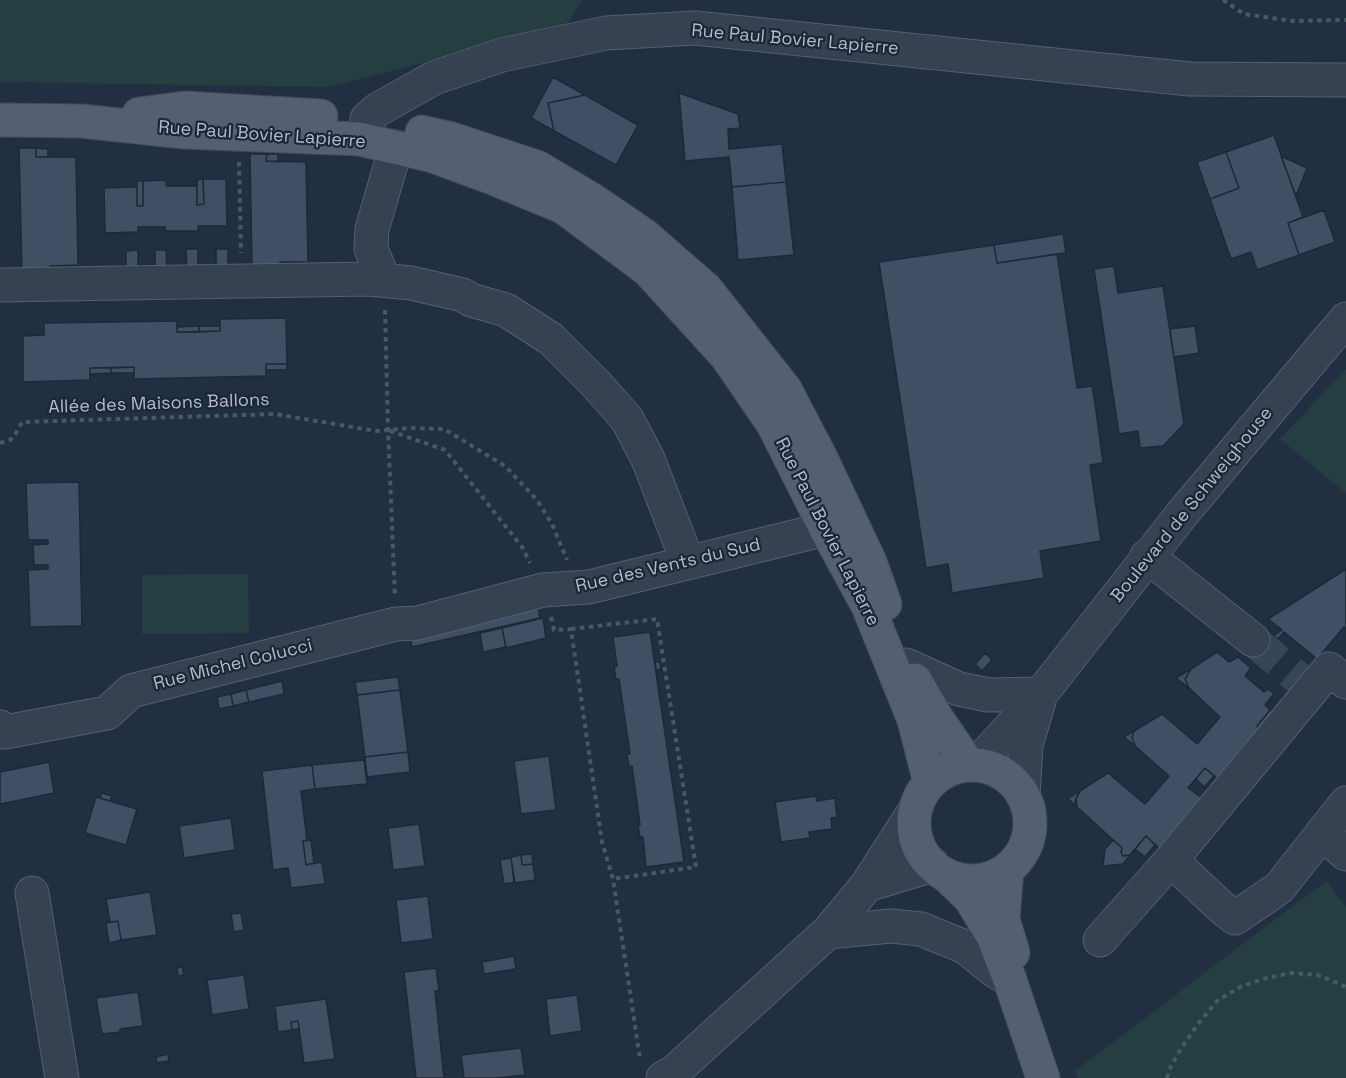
<!DOCTYPE html>
<html>
<head>
<meta charset="utf-8">
<style>
	body { margin:0 }
	canvas { display:block; background:#222f42 }
</style>
</head>
<body>
<canvas width="1346" height="1078"></canvas>
<script>
const ctx = document.querySelector('canvas').getContext('2d');
ctx.lineJoin = 'round';
function paint(path, color) {
  ctx.fillStyle = color;
  ctx.fill(path, 'evenodd');
}
function shape(rows) {
  const path = new Path2D();
  for (const r of rows) {
    if (r.length === 3) {
      path.moveTo(r[0] + r[2], r[1]);
      path.arc(r[0], r[1], r[2], 0, 2 * Math.PI);
      continue;
    }
    path.moveTo(r[0], r[1]);
    for (let i = 2; i < r.length; i += 2) path.lineTo(r[i], r[i + 1]);
  }
  return path;
}
function trace(path, color, width, dash) {
  ctx.strokeStyle = color;
  ctx.lineWidth = width;
  ctx.lineCap = dash ? 'butt' : 'round';
  ctx.setLineDash(dash || []);
  ctx.stroke(path);
}
function write(font, color, halo, rows, align = 'center') {
  ctx.font = font + ' "Space Grotesk",sans-serif';
  ctx.lineWidth = 4.5;
  ctx.setLineDash([]);
  ctx.textBaseline = 'middle';
  ctx.strokeStyle = halo;
  ctx.fillStyle = color;
  for (const [text, x, y, turn = 0] of rows) {
    ctx.save();
    ctx.translate(x, y);
    ctx.rotate((+turn || 0) * Math.PI / 180);
    ctx.textAlign = isNaN(turn) ? turn : align;
    if (halo) ctx.strokeText(text, 0, 0);
    ctx.fillText(text, 0, 0);
    ctx.restore();
  }
}
paint(shape([
	[0,0,582,0,565,27,327,87,0,82],
	[1346,369,1346,493,1280,439],
	[248,574,249,633,142,634,142,575],
	[1326,881,1346,907,1346,1078,1078,1078,1075,1071]
]), '#243e42');
const building = shape([
	[553,77,585,95,548,103,554,131,531,118,553,77],
	[679,93,738,114,740,128,728,129,729,149,782,144,786,182,732,187,729,157,685,161,679,93],
	[585,95,638,125,616,165,554,131,548,103,585,95],
	[1274,135,1303,217,1288,223,1299,255,1257,270,1251,252,1231,259,1210,199,1239,188,1226,152,1274,135],
	[19,148,36,148,36,157,76,157,78,265,50,266,50,273,22,274,19,148],
	[36,148,48,149,48,157,36,157,36,148],
	[1226,152,1239,188,1210,199,1197,162,1226,152],
	[250,154,267,154,266,161,306,162,308,262,280,262,280,269,252,270,250,154],
	[267,154,278,154,278,162,266,161,267,154],
	[1281,156,1307,168,1296,196,1281,156],
	[203,179,226,179,227,226,198,226,198,231,165,231,165,227,138,227,138,232,105,233,104,188,136,187,137,181,137,206,143,206,143,181,166,180,166,186,196,186,197,180,197,205,204,204,203,179],
	[203,179,204,204,197,205,197,180,203,179],
	[137,181,143,181,143,206,137,206,137,181],
	[786,182,794,255,738,260,732,187,786,182],
	[1324,210,1335,242,1299,255,1288,223,1324,210],
	[1063,234,1066,253,997,263,994,245,1063,234],
	[994,245,997,263,1057,254,1077,388,1092,386,1095,403,1103,463,1090,465,1101,541,1040,551,1044,578,952,593,948,564,926,568,879,262,994,245],
	[186,249,198,249,198,271,187,271,186,249],
	[216,249,228,249,228,270,216,270,216,249],
	[138,250,138,271,126,272,126,251,138,250],
	[155,250,166,250,167,271,155,271,155,250],
	[1114,266,1118,293,1163,286,1184,424,1163,446,1140,448,1138,431,1119,434,1094,269,1114,266],
	[286,318,287,364,266,364,266,376,134,379,134,367,90,368,90,380,23,382,23,336,44,335,44,323,177,321,177,332,220,331,220,319,286,318],
	[199,326,199,332,177,332,177,327,199,326],
	[199,326,220,326,220,331,199,332,199,326],
	[1195,326,1199,353,1174,357,1170,329,1195,326],
	[266,364,287,364,287,370,266,370,266,364],
	[134,367,134,373,111,373,111,368,134,367],
	[90,368,111,368,111,373,90,374,90,368],
	[79,482,82,626,30,627,28,570,48,569,48,565,34,565,33,545,48,544,48,540,28,540,26,483,79,482],
	[1346,569,1346,629,1344,627,1317,659,1284,632,1278,639,1273,636,1282,630,1268,619,1346,569],
	[536,598,540,618,412,647,408,629,536,598],
	[543,618,546,638,506,648,502,628,543,618],
	[502,628,506,647,483,652,480,633,502,628],
	[650,632,684,862,646,867,643,837,640,837,638,825,640,825,632,766,629,767,627,754,630,754,619,679,616,679,614,667,617,666,613,637,650,632],
	[1217,652,1229,662,1238,657,1251,668,1245,676,1264,692,1268,689,1273,693,1273,695,1265,705,1270,710,1257,726,1268,736,1225,785,1205,768,1188,788,1203,799,1160,849,1146,836,1130,855,1123,856,1121,852,1122,848,1077,807,1075,802,1077,796,1081,790,1108,773,1145,804,1169,776,1135,746,1132,738,1134,731,1162,714,1197,744,1220,717,1189,688,1185,679,1191,669,1217,652],
	[985,653,992,660,982,671,975,664,985,653],
	[655,662,660,662,661,669,656,670,655,662],
	[1191,669,1185,679,1189,688,1176,678,1191,669],
	[398,677,400,690,357,695,355,682,398,677],
	[282,681,284,694,249,702,246,690,282,681],
	[246,690,249,702,233,706,231,694,246,690],
	[400,690,408,752,365,757,357,695,400,690],
	[231,694,233,706,219,709,217,697,231,694],
	[1270,710,1279,717,1265,733,1257,726,1270,710],
	[1134,731,1132,738,1135,746,1124,737,1134,731],
	[408,752,410,772,367,777,365,757,408,752],
	[549,756,556,810,521,814,514,761,549,756],
	[364,760,367,784,315,789,312,765,364,760],
	[49,762,54,793,0,804,0,772,49,762],
	[312,765,315,789,301,791,307,840,303,841,306,865,322,862,325,884,291,888,288,868,273,870,262,771,312,765],
	[1205,768,1214,776,1204,787,1196,779,1205,768],
	[1081,790,1076,799,1077,807,1068,799,1081,790],
	[102,793,112,796,110,801,100,798,102,793],
	[816,796,817,801,835,798,837,817,831,818,832,829,809,832,810,838,781,842,775,802,816,796],
	[96,797,137,809,126,845,85,833,96,797],
	[231,818,235,850,184,858,179,826,231,818],
	[419,824,425,866,393,870,388,828,419,824],
	[1146,836,1155,845,1145,857,1135,849,1146,836],
	[311,840,314,863,306,865,303,841,311,840],
	[1113,840,1122,848,1121,852,1123,856,1130,855,1123,864,1103,866,1105,849,1113,840],
	[532,854,533,864,522,865,521,855,532,854],
	[521,855,522,865,533,864,535,880,514,883,511,857,521,855],
	[511,858,515,882,504,884,500,860,511,858],
	[150,892,157,935,121,940,118,921,110,922,106,899,150,892],
	[428,896,433,939,401,943,396,900,428,896],
	[241,913,244,930,234,932,231,914,241,913],
	[118,921,121,940,109,943,106,923,118,921],
	[514,956,516,969,484,974,482,962,514,956],
	[182,967,184,975,178,976,177,968,182,967],
	[436,968,439,991,435,991,444,1078,416,1078,404,972,436,968],
	[244,975,249,1009,212,1015,207,980,244,975],
	[138,992,143,1026,120,1029,120,1032,102,1034,96,998,138,992],
	[577,995,582,1031,550,1036,546,999,577,995],
	[326,999,335,1059,304,1063,298,1021,291,1022,292,1030,278,1032,275,1006,326,999],
	[298,1021,299,1029,292,1030,291,1022,298,1021],
	[521,1048,525,1075,497,1078,464,1078,461,1055,521,1048],
	[168,1054,169,1061,157,1063,156,1057,168,1054]
]);
paint(building, '#414f64');
trace(building, '#1d2838', 1.5);
trace(shape([
	[1253,640,1312,690]
]), '#384457', 33, [33, 16]);
const minor = shape([
	[367,119,377,110,434,78,502,55,606,33,695,28,1190,79,1346,80],
	[384,280,371,249,372,229,396,147],
	[0,285,369,279,411,283,463,295,471,300,506,310,551,339,596,384,627,419,648,459,688,563],
	[1147,556,1253,640],
	[906,665,959,689,988,695,1041,694],
	[0,727,5,732,107,713,131,691,396,624,418,623,543,590,589,587,826,529],
	[976,765,1041,694,1182,514,1346,319],
	[1023,796,1026,745,1039,701],
	[1322,833,1346,854],
	[1171,860,1220,906,1235,918,1279,888,1346,803],
	[867,885,933,865],
	[32,893,62,1078],
	[828,932,891,926,921,929,965,947,995,971,1010,980],
	[1100,940,1171,860,1329,669,1346,682],
	[663,1078,674,1072,828,932,867,885,915,810]
]);
const major = shape([
	[139,114,185,108,321,116],
	[0,120,81,121,184,132,359,139,433,156,490,177,563,207,648,270,727,357,773,424,826,529,868,606,914,720,930,783],
	[422,132,452,139,537,167,591,199,644,235,706,289,785,389,822,460,870,562,885,604],
	[915,680,936,717,969,765],
	[972,823,58],
	[1007,869,1003,919,1013,953],
	[946,875,970,898,993,936,1010,980,1043,1078]
]);
trace(minor, '#545f6f', 35);
trace(major, '#404a5a', 35);
trace(shape([
	[1223,0,1244,14,1292,21,1346,20],
	[239,162,241,253],
	[385,310,388,430,395,597],
	[390,431,445,450,522,547,530,563],
	[0,443,10,440,15,435,22,422,275,414,376,431,410,428,444,429,505,466,537,500,552,524,567,560],
	[551,617,554,630,571,629,602,842,613,879,640,1059],
	[571,629,657,619,696,867,613,879],
	[1167,1078,1169,1070,1180,1050,1198,1024,1217,1001,1240,987,1263,979,1291,973,1318,975,1346,987]
]), '#425c5f', 4, [4.5, 4.5]);
trace(minor, '#364151', 33);
trace(major, '#546071', 33);
write('18px', '#b3bccc', '#1b2636', [
	["Rue Paul Bovier Lapierre",795,40,5],
	["Rue Paul Bovier Lapierre",262,135,4],
	["Allée des Maisons Ballons",159,404,-2],
	["Boulevard de Schweighouse",1192,505,-51],
	["Rue Paul Bovier Lapierre",827,532,63],
	["Rue des Vents du Sud",668,566,-13],
	["Rue Michel Colucci",233,665,-14]
]);
</script>
</body>
</html>
